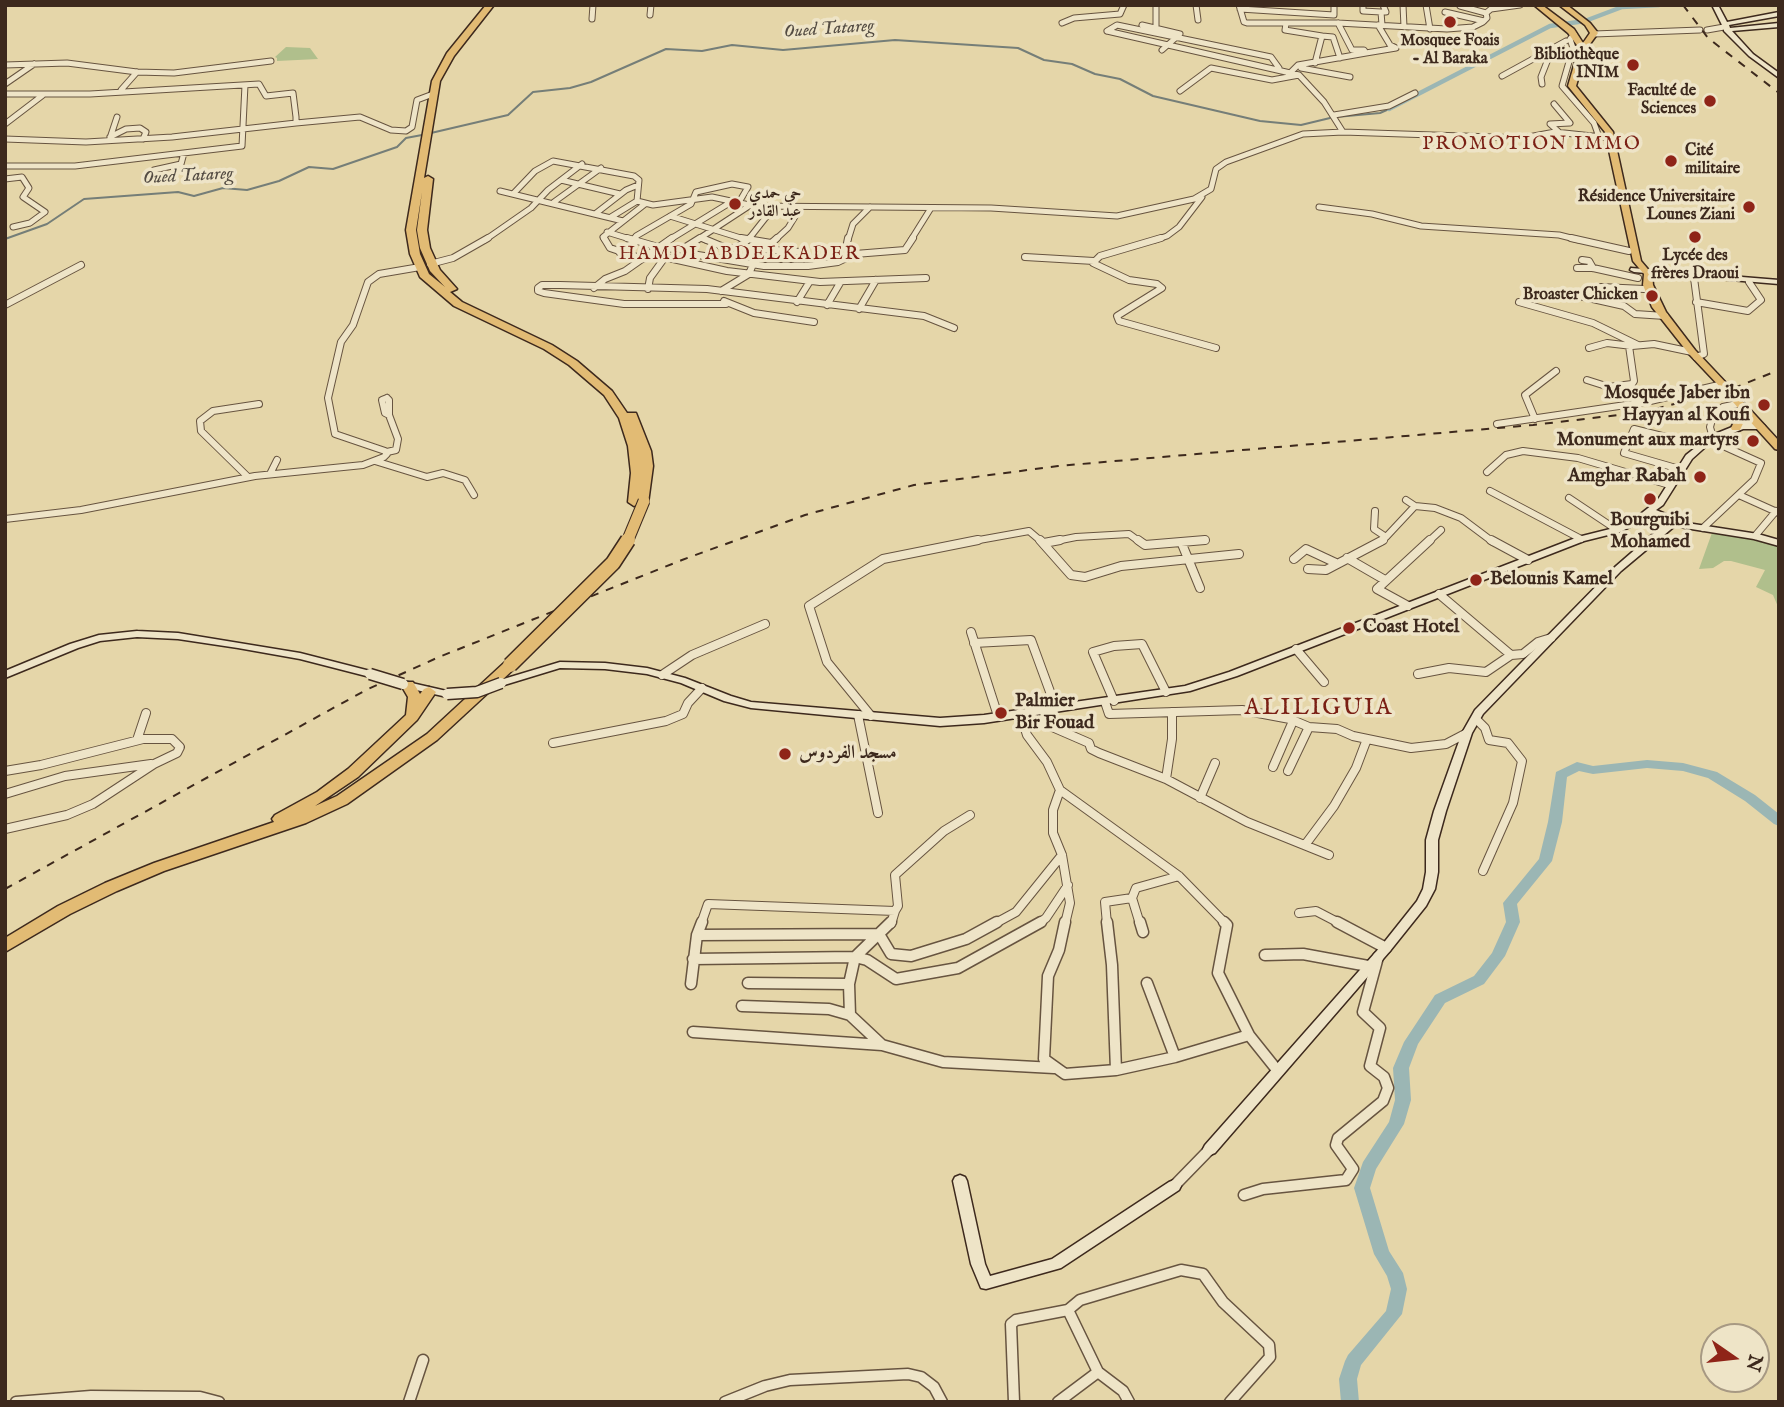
<!DOCTYPE html>
<html>
<head>
<meta charset="utf-8">
<style>
	body { margin:0 }
	#map { position:relative; width:1784px; height:1407px; overflow:hidden; background:#e5d6a9; font-family:"IM FELL English",serif }
	canvas { display:block }
	.frame { position:absolute; inset:0; border:7px solid #3d291d; pointer-events:none }
	.north { position:absolute; left:1700px; top:1323px; width:70px; height:70px; box-sizing:border-box; background:#eee4c7; border:2px solid #a79983; border-radius:50%; rotate:104deg; font-size:19px; font-weight:700; line-height:28px; text-align:center; color:#3d291d }
	.north::after { content:''; display:block; margin:auto; width:24px; height:32px; background:#8f2418; clip-path:polygon(50% 0,100% 100%,50% 72%,0 100%) }
</style>
</head>
<body>
<div id="map">
<canvas width="1784" height="1407"></canvas>
<div class="frame"></div>
<div class="north">N</div>
</div>
<script>
const ctx = document.querySelector('canvas').getContext('2d');
ctx.lineJoin = 'round';
function paint(path, color) {
  ctx.fillStyle = color;
  ctx.fill(path, 'evenodd');
}
function shape(rows) {
  const path = new Path2D();
  for (const r of rows) {
    path.moveTo(r[0], r[1]);
    for (let i = 2; i < r.length; i += 2) path.lineTo(r[i], r[i + 1]);
  }
  return path;
}
function trace(path, color, width, dash) {
  ctx.strokeStyle = color;
  ctx.lineWidth = width;
  ctx.lineCap = dash ? 'butt' : 'round';
  ctx.setLineDash(dash || []);
  ctx.stroke(path);
}
function write(font, color, halo, rows, align = 'center') {
  ctx.font = font + ' "IM FELL English",Amiri,serif';
  ctx.lineWidth = 7;
  ctx.setLineDash([]);
  ctx.textBaseline = 'middle';
  ctx.strokeStyle = halo;
  ctx.fillStyle = color;
  for (const [text, x, y, turn = 0] of rows) {
    ctx.save();
    ctx.translate(x, y);
    ctx.rotate((+turn || 0) * Math.PI / 180);
    ctx.textAlign = isNaN(turn) ? turn : align;
    if (halo) ctx.strokeText(text, 0, 0);
    ctx.fillText(text, 0, 0);
    ctx.restore();
  }
}
paint(shape([
	[286,47,310,48,318,59,277,61,277,58,275,57],
	[1713,530,1779,544,1779,609,1773,595,1756,587,1765,570,1731,561,1724,561,1713,568,1699,569]
]), '#b0bf8c');
trace(shape([
	[1336,117,1380,113,1389,109],
	[431,133,508,115,533,92,570,88,591,82,666,49,702,51,732,45,783,50,895,40,1018,48,1044,60,1072,64,1095,74,1120,79,1153,96,1260,121,1301,125,1330,118],
	[5,239,47,224,84,199,178,192,194,196,223,188,247,190,279,181,309,167,333,169,397,147,406,138,422,135]
]), '#757e78', 2);
trace(shape([
	[1389,109,1550,26,1585,21,1622,7,1659,5]
]), '#9bb6b4', 4.5);
paint(shape([
	[1647,760,1683,763,1717,772,1755,795,1779,814,1779,826,1774,824,1745,801,1708,778,1683,771,1647,768,1593,774,1579,771,1567,777,1562,822,1552,861,1517,904,1520,922,1505,956,1484,984,1445,1003,1418,1044,1409,1068,1411,1100,1404,1124,1376,1169,1370,1188,1389,1251,1403,1273,1407,1289,1402,1314,1361,1365,1357,1379,1359,1402,1341,1402,1339,1379,1345,1361,1348,1355,1386,1311,1391,1289,1387,1276,1374,1254,1354,1188,1363,1162,1389,1122,1395,1100,1393,1068,1404,1042,1435,995,1474,976,1492,953,1506,922,1503,903,1539,859,1548,822,1556,772,1577,762,1593,766,1647,760]
]), '#9bb6b4');
const streetFar3 = shape([
	[1156,5,1156,27],
	[1196,5,1198,20],
	[1239,5,1244,22,1247,23,1338,23,1447,29,1473,27,1483,22,1487,18,1486,13,1491,9,1520,5],
	[1363,5,1363,11,1381,12],
	[1403,5,1404,27],
	[1426,5,1430,29],
	[1460,6,1486,13],
	[1240,9,1334,15,1334,5],
	[1445,12,1484,21],
	[650,15,651,5],
	[592,19,593,5],
	[1062,23,1074,18,1120,14,1124,5],
	[1286,24,1285,30,1322,36],
	[1142,25,1180,34,1162,50],
	[1382,25,1381,12,1386,12,1383,5],
	[1707,30,1724,27],
	[1107,31,1299,75,1324,102,1343,132],
	[1107,31,1117,25,1271,57,1279,68],
	[1574,34,1570,39,1573,48,1562,86,1594,123,1599,137],
	[1594,34,1700,30],
	[1366,53,1396,48,1390,45,1378,25],
	[1315,63,1322,36,1333,37,1340,58],
	[5,65,67,63,137,72,174,73,271,61],
	[1301,68,1350,77],
	[1291,72,1298,65,1366,53,1364,50,1352,50,1338,23],
	[1502,76,1566,41],
	[5,84,34,64],
	[1542,84,1541,77,1552,49],
	[121,90,137,72],
	[1180,91,1211,68,1272,80,1299,75],
	[5,94,90,94,259,84,266,96,293,93,296,117,296,123,172,137,86,142,5,139],
	[1554,104,1570,123,1550,124,1559,132],
	[1334,115,1389,106,1415,93],
	[296,123,360,117,391,130,406,131,412,127,417,100,433,94],
	[5,124,43,95],
	[110,137,126,129,140,128,146,132,143,139],
	[110,138,117,117],
	[5,166,75,166,242,146,245,85],
	[154,170,181,164,184,153],
	[5,179,22,177,29,188,23,197,45,212,30,223,13,227],
	[561,180,620,194],
	[500,191,623,221],
	[514,193,535,171,553,161,634,176,639,180,637,201,653,205,712,197,754,206,991,208,1117,216,1194,199,1211,189,1216,169,1226,162,1303,134,1343,132,1523,138,1555,132,1611,138],
	[554,202,601,168],
	[1319,207,1372,214,1421,226,1559,235,1579,240],
	[595,214,626,190,638,185],
	[670,216,747,240],
	[611,217,637,201],
	[607,232,633,240],
	[702,238,706,240],
	[485,240,531,208,548,190,582,164],
	[605,240,603,237,645,204],
	[635,240,636,236,691,204,696,192,732,184,748,187,738,204],
	[669,240,731,202],
	[697,240,749,206],
	[748,240,774,207],
	[775,240,788,228,801,207],
	[848,240,853,224,870,207],
	[911,240,931,208],
	[1155,240,1167,236,1179,227,1202,197]
]);
const streetFar2 = shape([
	[604,238,610,248,643,259],
	[627,238,665,249,684,248,700,238],
	[702,238,726,248,737,248,750,238],
	[741,238,771,243],
	[848,238,847,243,855,254],
	[1161,238,1100,256,1093,263,1129,280,1157,284,1162,288,1117,316,1119,321,1216,348],
	[1571,238,1629,251],
	[678,248,692,254,764,266,808,266,838,262,855,254,905,250,913,238],
	[764,249,800,252],
	[619,252,637,241,635,238],
	[664,257,727,271,820,282,926,278],
	[1025,257,1094,261],
	[1582,260,1589,261,1593,268],
	[430,264,453,258,488,238],
	[1577,268,1593,268,1638,278],
	[1694,278,1704,354,1696,357],
	[1601,287,1644,289],
	[594,288,605,279,625,271,672,238],
	[648,289,650,278,663,260,665,252],
	[721,291,749,274,756,257,777,238],
	[1575,295,1624,306,1635,314,1665,316],
	[724,301,754,313,814,322],
	[797,302,810,281],
	[1519,302,1593,323,1638,345],
	[1696,302,1748,311,1761,300,1749,282],
	[726,304,624,304,544,293,538,291,538,288,542,285,560,285,707,289,924,316,954,328],
	[5,305,81,265],
	[827,305,840,283],
	[859,309,876,280],
	[1589,348,1607,343,1632,346,1654,344,1692,352],
	[1587,380,1609,387,1632,384,1634,381,1629,346],
	[387,398,389,400,389,415,385,413,382,400,387,398],
	[1535,419,1525,395,1556,371],
	[1497,424,1646,402,1723,384],
	[1713,438,1710,427,1713,416,1723,407,1737,404],
	[387,452,396,450,398,439,389,415],
	[375,461,427,477,443,473,465,480,474,495],
	[1676,468,1624,453,1634,429,1698,445],
	[1487,472,1506,455,1523,451,1578,458,1666,484],
	[270,474,277,460],
	[248,477,201,431,200,421,213,411,259,404],
	[1490,491,1581,539],
	[1739,495,1779,513],
	[1569,498,1617,530],
	[1415,506,1435,508,1461,518,1493,542],
	[1375,511,1374,529,1386,537,1381,542],
	[5,519,81,510,255,476,363,465,384,457,387,454,385,451,335,434,328,398,341,342,353,325,368,282,379,274,420,267],
	[1703,528,1754,480,1761,463,1710,440],
	[1755,536,1776,511],
	[1386,537,1415,506,1406,500],
	[968,542,1029,531,1042,542],
	[1051,542,1076,537,1129,534,1140,542],
	[1185,542,1205,540],
	[1428,542,1441,530]
]);
const streetFar1 = shape([
	[1040,540,1071,575,1085,577,1121,566,1239,554],
	[1138,540,1145,545,1205,540],
	[1491,540,1528,560],
	[1044,543,1060,540],
	[1182,544,1200,588],
	[1347,558,1385,580],
	[1294,559,1306,549,1336,563],
	[1308,569,1326,570,1383,540],
	[1439,594,1511,655,1523,654,1538,642,1551,638],
	[1408,606,1377,589,1430,540],
	[971,632,998,716],
	[974,643,1031,640,1056,708],
	[1296,649,1324,682],
	[1418,674,1449,668,1486,672,1511,655],
	[662,675,692,655,765,624],
	[1114,701,1093,652,1114,646,1142,644,1166,692],
	[1105,702,1109,714,1242,710,1290,719,1309,727,1337,729,1353,736,1411,748,1446,744,1467,733],
	[1020,713,1027,735,1047,762,1060,790,1053,810,1053,833,1062,855,1070,903,1065,924],
	[1020,713,1089,743,1091,749,1099,753,1166,779,1247,822,1329,855],
	[858,715,878,813],
	[871,716,827,662,809,606,883,559,978,540],
	[1476,719,1485,728,1489,740,1508,743,1522,761,1513,803,1483,871],
	[137,740,146,713],
	[553,743,666,721,683,714,688,703,702,688],
	[1273,767,1293,721],
	[5,771,41,765,143,739,172,739,180,747,177,753,154,764,93,804,67,815,5,829],
	[1288,771,1309,727],
	[1166,779,1172,739,1172,712],
	[1060,790,1179,876,1226,924],
	[5,794,65,776,151,764],
	[1200,798,1215,763],
	[1305,845,1334,806,1356,768,1367,739],
	[1132,898,1140,924],
	[895,911,898,906,895,875,944,831,970,815],
	[1299,913,1316,911,1341,924],
	[701,924,708,904,895,911,891,924],
	[994,924,1016,912,1062,855],
	[1038,924,1046,918,1068,885],
	[1107,924,1105,902,1132,898,1136,888,1179,876]
]);
const street = shape([
	[891,922,855,957,849,984,850,1015,882,1045,943,1062,1054,1068],
	[1065,922,1059,950,1048,976,1044,1059,1065,1074,1116,1070,1175,1057,1249,1035,1277,1070],
	[1107,922,1112,965,1116,1070],
	[1140,922,1143,932],
	[1224,922,1227,925,1218,973,1249,1035],
	[1337,922,1386,948],
	[697,935,879,934,891,954,911,956,966,939,997,922],
	[1265,955,1303,954,1368,966],
	[693,959,855,957,867,960,896,979,958,968,1041,922],
	[748,983,849,984],
	[1147,983,1175,1057],
	[691,984,697,935,702,922],
	[742,1006,829,1009,850,1015],
	[693,1032,882,1045],
	[1174,1186,1210,1149],
	[1244,1195,1263,1189,1346,1180,1353,1169,1336,1145,1338,1138,1383,1101,1388,1088,1384,1077,1370,1066,1380,1028,1363,1012,1378,957],
	[16,1402,91,1396,200,1397,219,1402],
	[409,1402,423,1360],
	[725,1402,765,1386,790,1380,908,1374,921,1377,934,1387,942,1402],
	[1014,1402,1011,1324,1016,1320,1068,1310],
	[1058,1402,1098,1372],
	[1129,1402,1123,1391,1098,1372,1068,1310,1080,1300,1181,1270,1203,1274,1223,1302,1269,1345,1270,1357,1230,1402]
]);
const secondary = shape([
	[1712,5,1718,5,1727,22,1779,12,1779,16,1729,25,1730,28,1779,23,1779,27,1732,31,1753,54,1779,73,1779,78,1749,56,1724,31,1724,29,1712,5],
	[1631,268,1779,280,1779,284,1634,272,1630,270,1631,268],
	[1742,423,1761,423,1765,426,1761,429,1743,429,1711,442,1692,459,1663,505,1656,510,1687,523,1758,534,1779,540,1779,546,1754,539,1685,528,1676,525,1621,571,1483,714,1472,733,1446,811,1438,840,1438,872,1435,889,1426,906,1390,951,1215,1153,1210,1155,1205,1153,1203,1149,1205,1145,1382,945,1417,901,1423,889,1426,872,1426,840,1434,811,1462,733,1475,710,1615,567,1668,521,1651,515,1644,520,1620,532,1584,541,1237,676,1190,691,984,723,940,726,751,708,724,701,681,683,647,674,605,669,560,668,501,686,496,683,497,681,560,662,605,663,647,668,685,678,731,696,751,702,940,718,984,715,1185,686,1229,672,1578,537,1614,528,1638,516,1657,501,1686,455,1700,444,1700,440,1742,423],
	[137,631,178,633,300,653,374,672,375,674,370,677,300,659,238,648,178,639,137,637,100,641,78,648,5,678,5,671,70,644,99,635,137,631],
	[403,681,451,692,452,694,447,697,399,686,398,684,403,681],
	[960,1175,965,1177,967,1181,985,1264,990,1276,1052,1259,1169,1182,1174,1180,1179,1182,1181,1186,1179,1190,1061,1268,986,1289,981,1288,971,1264,953,1181,955,1177,960,1175]
]);
const primary = shape([
	[1534,5,1542,5,1574,29,1583,43,1590,33,1585,25,1559,5,1567,5,1590,23,1598,33,1587,48,1576,86,1613,132,1641,261,1652,274,1653,285,1666,312,1695,350,1729,386,1729,390,1723,390,1689,354,1652,307,1643,285,1644,274,1633,261,1605,132,1568,86,1579,48,1568,33,1534,5],
	[1731,391,1734,392,1779,441,1779,450,1775,449,1746,417,1740,430,1732,430,1731,428,1740,410,1726,394,1731,391]
]);
const highway = shape([
	[486,5,494,5,454,56,440,81,424,178,428,176,433,179,427,230,430,248,440,270,457,289,450,292,462,302,552,345,577,361,612,391,627,413,636,413,651,451,653,466,648,503,640,503,634,506,628,502,631,473,628,446,619,418,604,395,569,365,544,349,454,306,420,277,410,254,406,230,432,81,447,53,486,5],
	[422,192,417,230,420,248,430,271,445,287,429,274,420,254,416,230,422,192],
	[510,661,515,662,517,665,515,668,437,740,347,804,306,823,164,871,117,891,70,914,5,952,5,938,58,906,105,883,154,863,274,822,272,819,275,815,317,792,348,769,406,715,408,697,401,685,403,682,413,682,420,694,424,689,429,687,436,692,417,720,358,777,315,806,337,796,427,734,505,662,510,661]
]);
trace(streetFar3, '#675440', 7);
trace(streetFar2, '#675440', 8);
trace(streetFar1, '#675440', 10);
trace(street, '#675440', 13);
trace(secondary, '#3d291d', 3);
trace(primary, '#3d291d', 3);
trace(highway, '#3d291d', 3);
trace(streetFar3, '#eee4c7', 5);
trace(streetFar2, '#eee4c7', 6);
trace(streetFar1, '#eee4c7', 8);
trace(street, '#eee4c7', 10);
paint(secondary, '#eee4c7');
paint(primary, '#e2bb74');
paint(highway, '#e2bb74');
trace(shape([
	[1683,5,1708,38,1779,93],
	[5,889,366,690,439,657,682,560,805,515,914,485,1058,466,1533,425,1644,412,1734,388,1779,370]
]), '#3d291d', 2, [8, 8]);
const secondaryBridge = shape([
	[370,674,403,684],
	[447,694,477,692,501,683]
]);
const primaryBridge = shape([
	[1726,388,1731,394]
]);
const highwayBridgeFar1 = shape([
	[627,542,644,501]
]);
const highwayBridge = shape([
	[510,665,613,563,628,540]
]);
trace(secondaryBridge, '#3d291d', 13, []);
trace(primaryBridge, '#3d291d', 11, []);
trace(highwayBridgeFar1, '#3d291d', 13, []);
trace(highwayBridge, '#3d291d', 17, []);
trace(secondaryBridge, '#eee4c7', 10);
trace(primaryBridge, '#e2bb74', 10);
trace(highwayBridgeFar1, '#e2bb74', 11);
trace(highwayBridge, '#e2bb74', 14);
for (const [x, y, r, color] of [
	[1450,22,7,"#8f2418"],
	[1633,65,7,"#8f2418"],
	[1710,101,7,"#8f2418"],
	[1671,161,7,"#8f2418"],
	[735,204,7,"#8f2418"],
	[1749,207,7,"#8f2418"],
	[1695,237,7,"#8f2418"],
	[1652,296,7,"#8f2418"],
	[1764,405,7,"#8f2418"],
	[1753,441,7,"#8f2418"],
	[1700,477,7,"#8f2418"],
	[1650,499,7,"#8f2418"],
	[1476,580,7,"#8f2418"],
	[1349,628,7,"#8f2418"],
	[1001,713,7,"#8f2418"],
	[785,754,7,"#8f2418"]
]) {
  const dot = new Path2D();
  dot.arc(x, y, r, 0, 2 * Math.PI);
  ctx.fillStyle = color;
  ctx.fill(dot);
  trace(dot, '#eee4c7', 2.5);
}
write('bold 16px', '#3d291d', '#eee4c7', [
	["Mosquee Foais",1450,42,"center"],
	["- Al Baraka",1450,60,"center"],
	["Bibliothèque",1619,56],
	["INIM",1619,74],
	["Faculté de",1696,92],
	["Sciences",1696,110],
	["Cité",1685,152,"left"],
	["militaire",1685,170,"left"],
	["حي حمدي",749,195,"left"],
	["عبد القادر",749,213,"left"],
	["Résidence Universitaire",1735,198],
	["Lounes Ziani",1735,216],
	["Lycée des",1695,257,"center"],
	["frères Draoui",1695,275,"center"],
	["Broaster Chicken",1638,296]
], 'right');
write('italic 18px', '#544c43', '#eee4c7', [
	["Oued Tatareg",829,30,-4],
	["Oued Tatareg",188,177,-3]
]);
ctx.letterSpacing = '2px';
write('19px', '#7a1f14', '#eee4c7', [
	["PROMOTION IMMO",1532,145],
	["HAMDI ABDELKADER",740,255]
]);
ctx.letterSpacing = '0px';
write('bold 19px', '#3d291d', '#eee4c7', [
	["Mosquée Jaber ibn",1750,394,"right"],
	["Hayyan al Koufi",1750,416,"right"],
	["Monument aux martyrs",1739,441,"right"],
	["Amghar Rabah",1686,477,"right"],
	["Bourguibi",1650,521,"center"],
	["Mohamed",1650,543,"center"],
	["Belounis Kamel",1490,580],
	["Coast Hotel",1363,628],
	["Palmier",1015,702],
	["Bir Fouad",1015,724],
	["مسجد الفردوس",799,754]
], 'left');
ctx.letterSpacing = '2px';
write('23px', '#7a1f14', '#eee4c7', [
	["ALILIGUIA",1319,709]
]);
ctx.letterSpacing = '0px';
</script>
</body>
</html>
